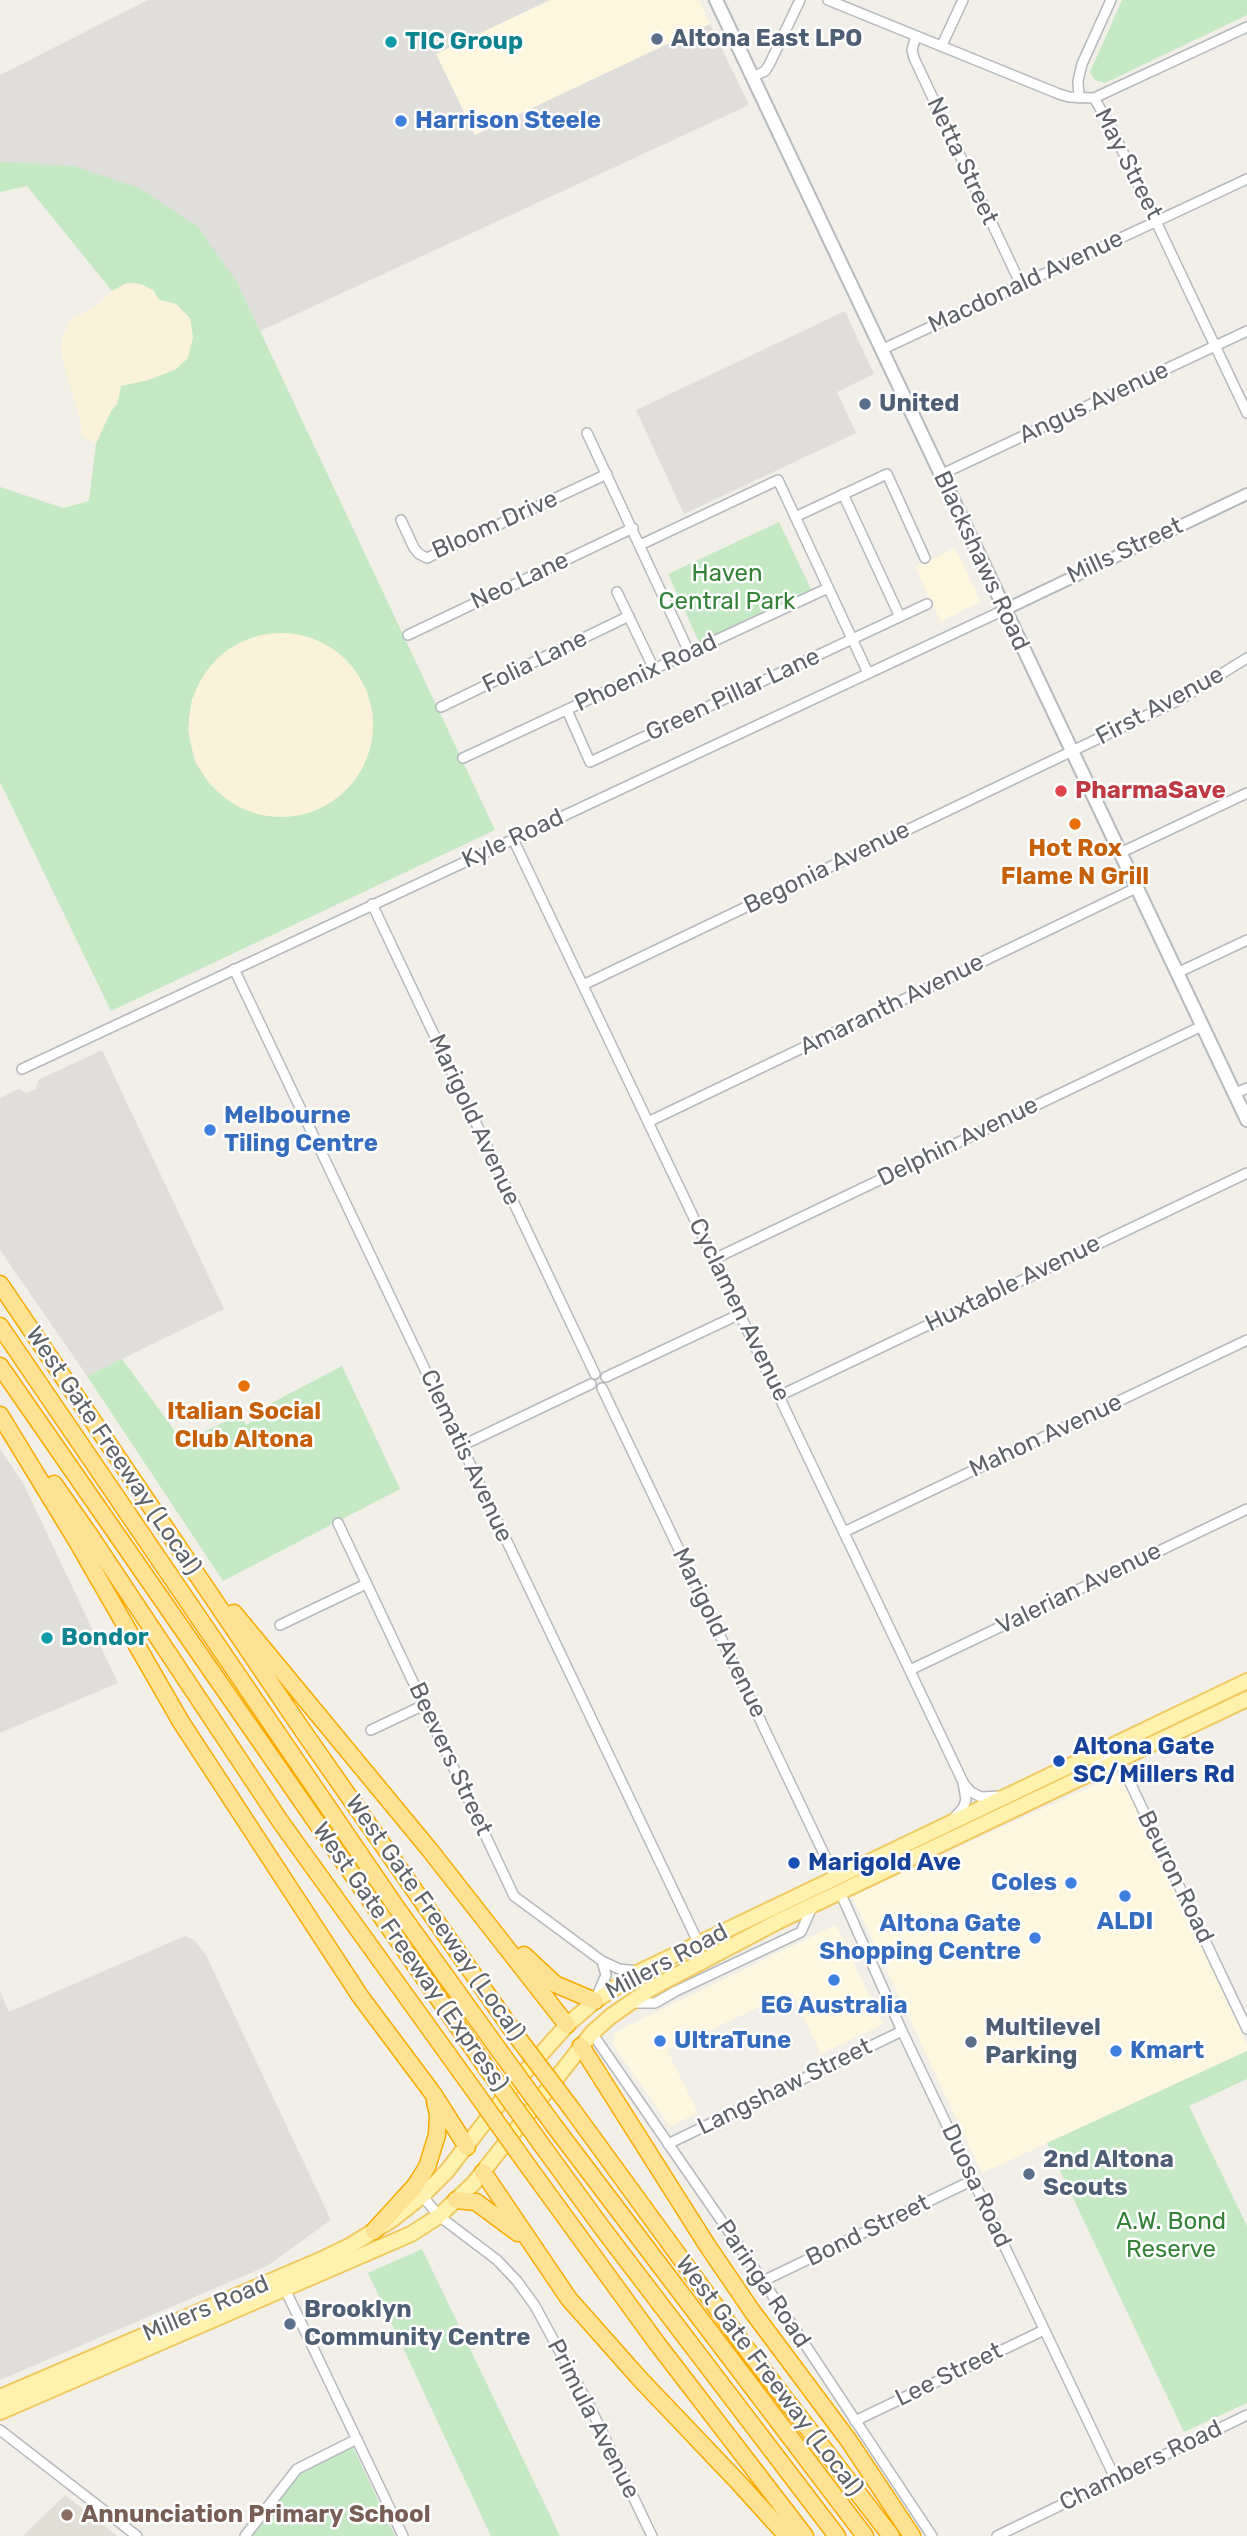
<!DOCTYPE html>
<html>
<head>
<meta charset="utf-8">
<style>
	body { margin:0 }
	canvas { display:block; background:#f1efe8 }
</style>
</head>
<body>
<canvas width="1247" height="2536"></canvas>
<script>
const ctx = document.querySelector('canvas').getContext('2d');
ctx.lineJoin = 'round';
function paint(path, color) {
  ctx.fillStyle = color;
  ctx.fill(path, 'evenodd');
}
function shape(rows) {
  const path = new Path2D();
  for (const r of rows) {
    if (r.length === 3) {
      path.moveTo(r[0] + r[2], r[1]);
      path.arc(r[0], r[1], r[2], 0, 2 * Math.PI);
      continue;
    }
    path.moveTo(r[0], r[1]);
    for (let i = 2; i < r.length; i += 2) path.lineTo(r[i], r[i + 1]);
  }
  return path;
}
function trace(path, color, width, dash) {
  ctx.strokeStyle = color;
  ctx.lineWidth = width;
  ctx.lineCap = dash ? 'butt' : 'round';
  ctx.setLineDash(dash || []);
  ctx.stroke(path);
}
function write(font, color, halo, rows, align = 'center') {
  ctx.font = font + ' Rubik,sans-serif';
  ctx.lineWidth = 5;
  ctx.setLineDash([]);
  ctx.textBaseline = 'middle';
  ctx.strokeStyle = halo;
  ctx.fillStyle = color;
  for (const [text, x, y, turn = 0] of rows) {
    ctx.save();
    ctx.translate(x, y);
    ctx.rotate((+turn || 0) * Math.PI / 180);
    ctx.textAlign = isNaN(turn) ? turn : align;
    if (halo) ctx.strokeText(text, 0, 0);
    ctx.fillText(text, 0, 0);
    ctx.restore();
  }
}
paint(shape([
	[550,0,699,0,710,24,475,135,436,54],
	[955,548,981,601,941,622,915,567],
	[1121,1773,1247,2044,1247,2051,982,2173,852,1896],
	[836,1925,883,2024,821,2054,792,1992,667,2050,698,2113,670,2126,612,2043,615,2032]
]), '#fef7e0');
paint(shape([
	[148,0,550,0,436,54,475,135,710,24,749,105,260,331,237,282,74,166,0,163,0,75],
	[845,311,874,374,837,392,856,433,684,514,636,410],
	[102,1050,224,1309,87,1376,0,1250,0,1098,19,1089,26,1093,36,1089,38,1080],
	[0,1449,23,1483,118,1683,0,1733],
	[185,1936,194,1940,205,1953,331,2220,267,2266,0,2380,0,1991,9,2012]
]), '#e0deda');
paint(shape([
	[65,2495,117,2536,23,2536]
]), '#e1ded6');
paint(shape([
	[1122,0,1247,0,1247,15,1105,83,1095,80,1090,72],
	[5,162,74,166,139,188,197,226,237,282,495,830,111,1011,0,782,0,487,63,508,89,501,96,443,111,411,117,404,121,386,148,380,176,369,176,304,159,300,153,290,140,284,128,283,112,291,27,186,0,192,0,163],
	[348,662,366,689,373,717,211,786,195,762,188,730,192,698],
	[779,522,811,589,699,642,668,574],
	[122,1359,183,1442,241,1414,246,1425,267,1414,264,1407,342,1366,400,1489,223,1581,87,1376],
	[1247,2051,1247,2079,1189,2106,1247,2226,1247,2403,1184,2432,1047,2143],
	[422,2249,560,2536,491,2536,368,2273],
	[351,2443,395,2536,251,2536,300,2472]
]), '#c5e8c5');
paint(shape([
	[127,283,140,284,153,290,159,300,176,304,190,318,193,337,188,358,176,369,148,380,121,386,117,404,111,411,96,443,82,436,80,419,62,358,62,338,72,319,92,309,112,291],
	[281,725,92]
]), '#fbf3d9');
const minor = shape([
	[828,0,1059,94,1069,97,1094,98,1111,127,1247,413],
	[916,36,912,50,914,58,1021,285],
	[942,45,963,0],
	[753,77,765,71,769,65,800,0],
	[1079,98,1078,81,1082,64,1111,0],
	[1094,98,1247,27],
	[881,350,1247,179],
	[587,433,689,652],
	[940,475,1247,331],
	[843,494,900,617],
	[795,517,887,474,925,558],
	[401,520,414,548,419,554,427,558,607,474],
	[640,545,778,480,868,673],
	[617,592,654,669],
	[408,635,633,528],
	[441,707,629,616],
	[567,710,590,762,927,604],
	[463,758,828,588],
	[513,839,963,1782,966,1800,963,1808,953,1819],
	[1120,853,1247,793],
	[372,904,595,1374],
	[234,969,698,1942],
	[1177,973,1247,940],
	[583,985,1181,699,1247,658],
	[22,1069,1004,610],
	[1234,1094,1247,1088],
	[648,1122,1136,888],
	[714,1259,1202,1026],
	[606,1377,740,1314],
	[602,1388,835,1877],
	[779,1396,1247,1173],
	[461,1446,591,1384],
	[338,1523,514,1896,602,1961,619,1969,639,1971],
	[844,1532,1247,1340],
	[280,1625,366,1584],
	[910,1670,1247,1509],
	[371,1730,424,1705],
	[1092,1759,1105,1758,1117,1760,1125,1772,1247,2029],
	[964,1784,971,1792,981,1797,1001,1796],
	[840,1892,902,2031,1115,2478],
	[596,1998,606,1975,602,1961],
	[632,2003,655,2003,676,1991,801,1932,813,1905],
	[592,2033,763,2281,932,2536],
	[668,2144,902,2031],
	[419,2192,439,2216,497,2260,517,2281,535,2306,590,2407,652,2536],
	[763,2281,973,2180],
	[283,2285,403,2536],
	[855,2421,1044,2330],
	[0,2430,137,2536],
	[245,2536,297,2469,357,2439],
	[997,2536,1247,2415]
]);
const tertiary = shape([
	[1004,610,1247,494]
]);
const secondary = shape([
	[716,0,1247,1120]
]);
const primary = shape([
	[0,2397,320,2260,351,2245,393,2219,422,2196,447,2171,515,2083,567,2025,595,2001,641,1971,1247,1681],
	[0,2412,411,2234,439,2216,474,2183,592,2033,611,2016,650,1989,779,1921,1247,1699]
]);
const motorway = shape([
	[0,1284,303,1731,515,2034],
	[0,1326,396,1907,501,2053],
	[0,1366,488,2070],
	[0,1415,75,1538,181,1722,360,1996,434,2095,467,2147],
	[54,1484,89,1534,280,1821,473,2089],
	[234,1613,429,1849,567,2025],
	[524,1955,555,1984,595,2001],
	[581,2046,707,2245,752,2311,849,2441,912,2536],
	[571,2108,746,2348,891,2536],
	[555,2127,865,2536],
	[541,2144,603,2229,837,2536],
	[525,2162,656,2342,805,2536],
	[483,2172,569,2299,640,2379,739,2483,787,2536],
	[456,2200,476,2202,518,2233],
	[374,2231,415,2186,427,2167,437,2135,438,2115,435,2101]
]);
trace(minor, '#b5b8bc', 12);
trace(tertiary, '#b5b8bc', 14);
trace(secondary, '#b6babf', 16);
trace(primary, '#f2c960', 18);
trace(motorway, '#f9ab00', 19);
trace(minor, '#fff', 9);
trace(tertiary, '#fff', 10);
trace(secondary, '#fff', 12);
trace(primary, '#fff2af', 14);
trace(motorway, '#fde293', 16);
const motorwayBridge = shape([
	[515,2034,571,2108],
	[501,2053,555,2127],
	[488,2070,541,2144],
	[473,2089,525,2162]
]);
trace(motorwayBridge, '#f9ab00', 19, []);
trace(motorwayBridge, '#fde293', 16);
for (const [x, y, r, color] of [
	[657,39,7,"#5c6f8a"],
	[391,42,7,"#0f9aa8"],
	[401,121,7,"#3f7fe0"],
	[865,404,7,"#5c6f8a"],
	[1061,791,7,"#e0444e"],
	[1075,824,7,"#e8710a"],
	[210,1130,7,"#3f7fe0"],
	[244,1386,7,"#e8710a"],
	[47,1638,7,"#0f9aa8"],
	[1059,1761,7,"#1a4fb4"],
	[794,1863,7,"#1a4fb4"],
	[1071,1883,7,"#3f7fe0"],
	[1125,1896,7,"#3f7fe0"],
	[1035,1938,7,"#3f7fe0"],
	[834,1980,7,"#3f7fe0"],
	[660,2041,7,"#3f7fe0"],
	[971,2042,7,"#5c6f8a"],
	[1116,2051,7,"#3f7fe0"],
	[1029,2174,7,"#5c6f8a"],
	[290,2324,7,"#5c6f8a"],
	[67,2515,7,"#8d6e63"]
]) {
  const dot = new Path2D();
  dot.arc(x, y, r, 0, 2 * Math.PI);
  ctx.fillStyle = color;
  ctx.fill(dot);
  trace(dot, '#fff', 2.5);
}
write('bold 24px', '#4e5e75', '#fff', [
	["Altona East LPO",671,39],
	["United",879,404],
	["Multilevel",985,2028],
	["Parking",985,2056],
	["2nd Altona",1043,2160],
	["Scouts",1043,2188],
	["Brooklyn",304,2310],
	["Community Centre",304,2338]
], 'left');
write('bold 24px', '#0d838f', '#fff', [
	["TIC Group",405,42],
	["Bondor",61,1638]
], 'left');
write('bold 24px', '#366cbe', '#fff', [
	["Harrison Steele",415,121],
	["Melbourne",224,1116],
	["Tiling Centre",224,1144],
	["Coles",1057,1883,"right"],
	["ALDI",1125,1922,"center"],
	["Altona Gate",1021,1924,"right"],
	["Shopping Centre",1021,1952,"right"],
	["EG Australia",834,2006,"center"],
	["UltraTune",674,2041],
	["Kmart",1130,2051]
], 'left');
write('24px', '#5f6368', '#fff', [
	["Netta Street",962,161,65],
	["May Street",1128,164,63],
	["Macdonald Avenue",1026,282,-25],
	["Angus Avenue",1094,403,-25],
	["Bloom Drive",495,525,-24],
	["Mills Street",1125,551,-25],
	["Blackshaws Road",981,561,65],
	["Neo Lane",520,581,-25],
	["Folia Lane",535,662,-26],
	["Phoenix Road",646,673,-25],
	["Green Pillar Lane",733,695,-25],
	["First Avenue",1160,706,-28],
	["Kyle Road",513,839,-25],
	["Begonia Avenue",827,868,-26],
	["Amaranth Avenue",892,1005,-26],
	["Marigold Avenue",474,1120,65],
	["Delphin Avenue",958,1142,-26],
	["Huxtable Avenue",1013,1284,-26],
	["Cyclamen Avenue",739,1310,64],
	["Mahon Avenue",1046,1436,-25],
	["West Gate Freeway (Local)",113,1451,56],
	["Clematis Avenue",466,1456,65],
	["Valerian Avenue",1079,1589,-26],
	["Marigold Avenue",719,1633,64],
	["Beevers Street",450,1759,65],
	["Beuron Road",1175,1877,64],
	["West Gate Freeway (Local)",435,1918,55],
	["West Gate Freeway (Express)",410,1957,55],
	["Millers Road",667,1962,-28],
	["Langshaw Street",785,2087,-26],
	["Duosa Road",976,2186,65],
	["Bond Street",868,2231,-26],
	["Paringa Road",763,2284,56],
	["Millers Road",206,2309,-23],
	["Lee Street",949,2375,-26],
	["West Gate Freeway (Local)",769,2376,53],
	["Primula Avenue",593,2419,63],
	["Chambers Road",1141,2466,-26]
]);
write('24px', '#348238', '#fff', [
	["Haven",727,574],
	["Central Park",727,602],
	["A.W. Bond",1171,2222],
	["Reserve",1171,2250]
]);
write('bold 24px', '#be3a42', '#fff', [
	["PharmaSave",1075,791]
], 'left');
write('bold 24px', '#c56008', '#fff', [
	["Hot Rox",1075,849],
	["Flame N Grill",1075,877],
	["Italian Social",244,1412],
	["Club Altona",244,1440]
]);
write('bold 24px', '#164399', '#fff', [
	["Altona Gate",1073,1747],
	["SC/Millers Rd",1073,1775],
	["Marigold Ave",808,1863]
], 'left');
write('bold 24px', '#785e54', '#fff', [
	["Annunciation Primary School",81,2515]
], 'left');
</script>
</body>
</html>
